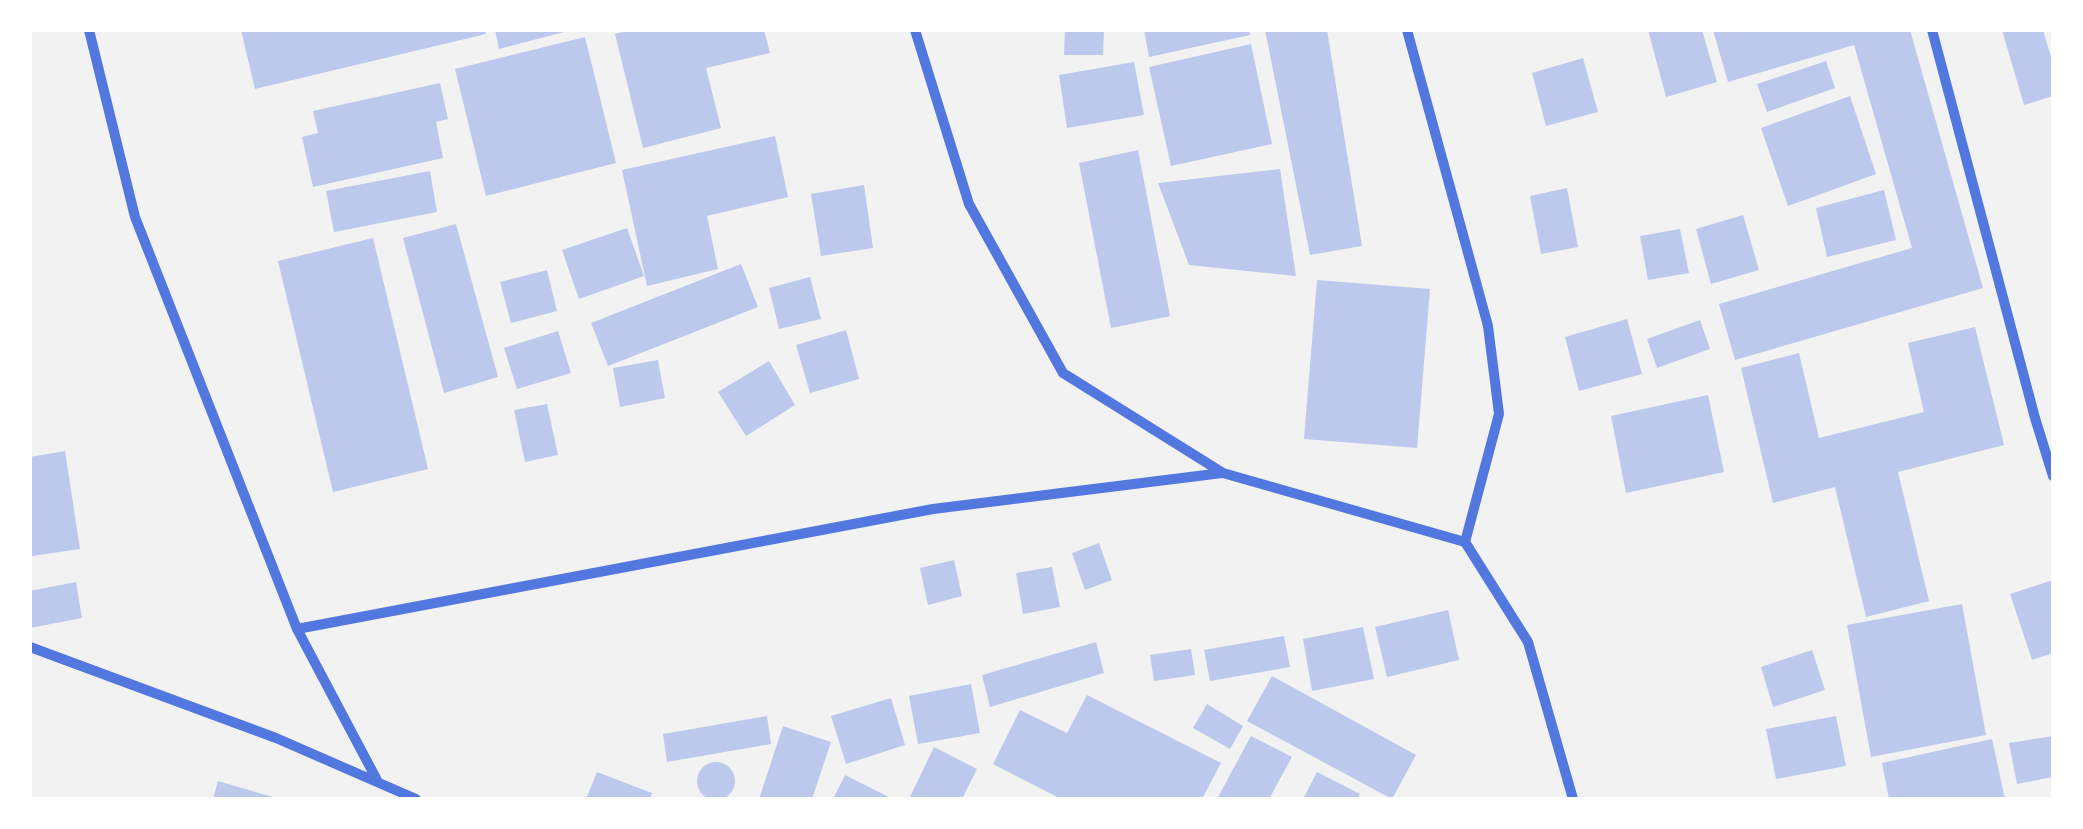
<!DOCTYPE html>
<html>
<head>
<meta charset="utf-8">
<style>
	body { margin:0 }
	#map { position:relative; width:2083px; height:829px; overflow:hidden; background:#f2f2f2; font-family:Roboto,sans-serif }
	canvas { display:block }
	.frame { position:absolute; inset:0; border:32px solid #fff; pointer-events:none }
</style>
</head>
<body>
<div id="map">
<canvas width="2083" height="829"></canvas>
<div class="frame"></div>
</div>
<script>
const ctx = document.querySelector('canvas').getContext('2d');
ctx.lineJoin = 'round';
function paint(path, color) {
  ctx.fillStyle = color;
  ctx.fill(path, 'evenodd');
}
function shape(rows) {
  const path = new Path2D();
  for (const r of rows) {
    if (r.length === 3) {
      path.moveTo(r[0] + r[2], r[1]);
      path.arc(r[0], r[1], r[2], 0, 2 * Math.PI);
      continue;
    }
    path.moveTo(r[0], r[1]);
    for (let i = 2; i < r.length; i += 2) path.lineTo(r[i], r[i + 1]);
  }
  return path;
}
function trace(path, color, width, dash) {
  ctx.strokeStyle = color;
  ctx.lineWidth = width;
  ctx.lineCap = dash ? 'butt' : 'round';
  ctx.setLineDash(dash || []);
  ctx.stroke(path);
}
paint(shape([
	[241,30,485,30,486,34,255,89],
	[495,30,568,30,568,31,499,49],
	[630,30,764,30,770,53,706,68,721,128,643,148,615,34],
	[1065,30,1104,30,1103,55,1064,55],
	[1144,30,1249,30,1250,35,1149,57],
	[1265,30,1327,30,1362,246,1310,255],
	[1648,30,1702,30,1717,82,1666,97],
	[1713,30,1910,30,1983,288,1735,360,1719,304,1912,248,1854,45,1728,82],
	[2002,30,2043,30,2053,64,2053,96,2024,105],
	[585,37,616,163,486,196,455,69],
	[1251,44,1272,144,1171,166,1149,67],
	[1583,58,1598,112,1546,126,1532,73],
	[1826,61,1835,88,1767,112,1757,84],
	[1134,62,1144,115,1067,128,1059,75],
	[440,83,448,119,436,122,443,158,313,187,302,137,318,133,313,111],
	[1850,96,1876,174,1788,206,1761,128],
	[775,136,788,197,707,216,718,269,647,286,622,170],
	[1138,150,1170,316,1111,328,1079,163],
	[1280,169,1296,276,1189,265,1158,183],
	[430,171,437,212,334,232,326,191],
	[864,185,873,248,821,256,811,194],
	[1567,188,1578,247,1541,254,1530,196],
	[1884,190,1896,240,1827,257,1816,208],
	[1743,215,1759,270,1711,284,1696,229],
	[456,224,498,377,444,393,403,238],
	[627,228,644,276,579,299,562,250],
	[1680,229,1689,273,1648,280,1640,236],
	[373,238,428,469,333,492,278,261],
	[741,264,758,307,608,366,591,323],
	[547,270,557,311,511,323,500,282],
	[810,277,821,319,779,329,769,288],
	[1317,280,1430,289,1417,448,1304,439],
	[1627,319,1642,374,1579,391,1565,337],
	[1700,320,1710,349,1657,368,1647,339],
	[1975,327,2004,445,1898,472,1929,601,1866,617,1835,487,1773,503,1741,368,1799,353,1819,438,1924,412,1908,343],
	[846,330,859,379,810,393,796,345],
	[558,331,571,373,517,389,504,348],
	[658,360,665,398,620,407,613,368],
	[769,361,795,405,746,436,718,392],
	[1708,395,1724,472,1626,493,1611,416],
	[547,404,558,455,525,462,514,410],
	[65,451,80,549,32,556,30,457],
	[1099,543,1112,580,1085,590,1072,553],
	[954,560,962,596,928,605,920,568],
	[1052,567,1060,607,1023,614,1016,573],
	[2053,580,2053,653,2032,660,2010,594],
	[76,582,82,618,30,628,30,591],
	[1962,604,1986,735,1871,757,1847,625],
	[1448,610,1459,660,1387,677,1375,627],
	[1363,627,1374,679,1312,691,1303,639],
	[1284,636,1290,667,1210,681,1204,650],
	[1096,642,1104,673,990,707,982,675],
	[1191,649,1195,675,1154,681,1150,655],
	[1812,650,1825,690,1773,707,1761,667],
	[1272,676,1416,755,1392,799,1247,721],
	[971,684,980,733,918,744,909,696],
	[1087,695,1221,763,1202,799,1061,799,993,764,1020,710,1067,733],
	[891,698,905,745,846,764,831,716],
	[1207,704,1243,726,1230,749,1193,728],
	[767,716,771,744,667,762,663,734],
	[1836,716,1846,766,1776,779,1766,729],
	[783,726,831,742,812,799,759,799],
	[1251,736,1292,757,1269,799,1217,799],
	[2053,736,2053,777,2017,784,2009,743],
	[1992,739,2005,799,1889,799,1882,763],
	[934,747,977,769,962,799,909,799],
	[716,781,19],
	[597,772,652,793,650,799,586,799],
	[1317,772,1360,794,1357,799,1303,799],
	[845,775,893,799,838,799,834,797],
	[218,781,276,798,276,799,213,799]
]), '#bdc9ec');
trace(shape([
	[89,30,135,217,297,629,378,782],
	[915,30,969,204,1063,373,1223,473,1465,542,1528,642,1573,799],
	[1407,30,1488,326,1499,414,1465,542],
	[1932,30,2035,418,2053,476],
	[297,629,933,509,1222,473],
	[30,647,276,738,416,799]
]), '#5277de', 10);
</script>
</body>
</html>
